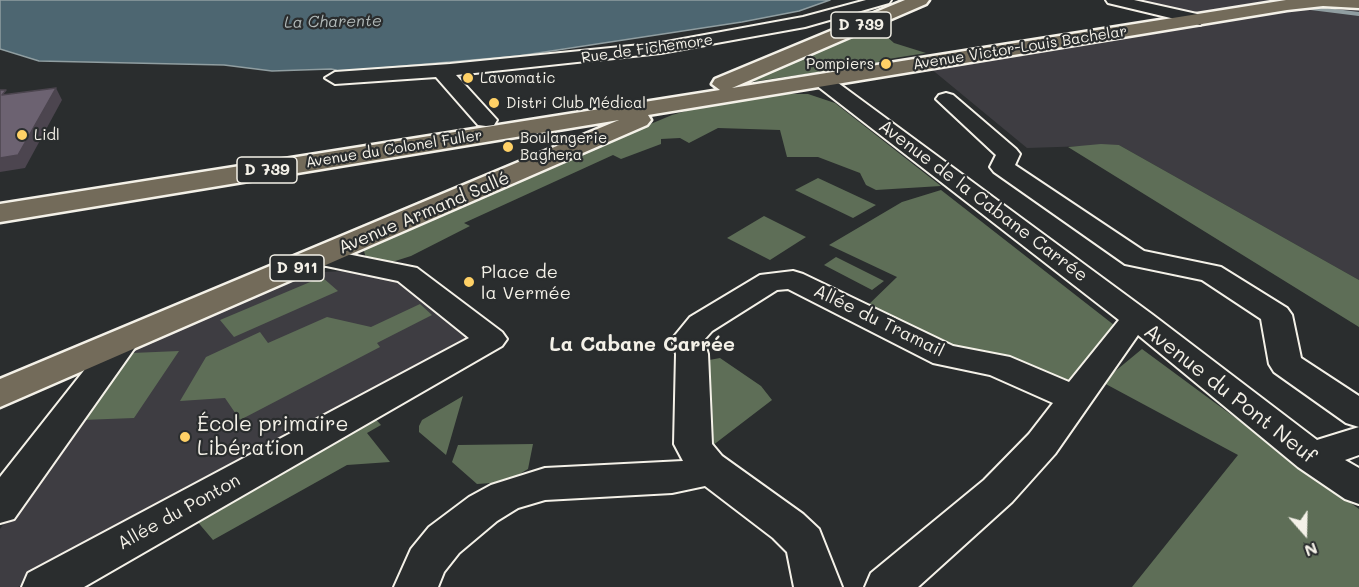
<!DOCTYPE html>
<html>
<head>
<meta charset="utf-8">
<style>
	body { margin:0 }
	#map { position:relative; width:1359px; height:587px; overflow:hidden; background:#2a2d2e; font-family:Mali,sans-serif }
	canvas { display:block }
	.north { position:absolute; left:1275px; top:503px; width:60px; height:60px; -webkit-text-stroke:4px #2a2d2e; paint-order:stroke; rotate:160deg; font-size:16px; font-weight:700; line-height:24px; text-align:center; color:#f4f1e8 }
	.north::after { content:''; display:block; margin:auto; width:21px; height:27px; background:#f4f1e8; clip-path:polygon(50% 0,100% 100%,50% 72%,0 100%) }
</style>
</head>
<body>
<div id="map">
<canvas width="1359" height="587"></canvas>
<div class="north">N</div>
</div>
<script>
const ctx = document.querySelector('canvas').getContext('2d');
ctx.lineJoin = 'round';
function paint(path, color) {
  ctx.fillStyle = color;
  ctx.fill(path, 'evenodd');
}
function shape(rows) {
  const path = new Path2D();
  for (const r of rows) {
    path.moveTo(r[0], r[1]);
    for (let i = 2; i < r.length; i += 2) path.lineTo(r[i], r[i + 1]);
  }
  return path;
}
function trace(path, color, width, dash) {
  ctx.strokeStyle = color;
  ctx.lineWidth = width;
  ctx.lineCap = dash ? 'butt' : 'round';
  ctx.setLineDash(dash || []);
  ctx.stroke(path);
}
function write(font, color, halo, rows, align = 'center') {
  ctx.font = font + ' Mali,sans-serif';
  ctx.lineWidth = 4.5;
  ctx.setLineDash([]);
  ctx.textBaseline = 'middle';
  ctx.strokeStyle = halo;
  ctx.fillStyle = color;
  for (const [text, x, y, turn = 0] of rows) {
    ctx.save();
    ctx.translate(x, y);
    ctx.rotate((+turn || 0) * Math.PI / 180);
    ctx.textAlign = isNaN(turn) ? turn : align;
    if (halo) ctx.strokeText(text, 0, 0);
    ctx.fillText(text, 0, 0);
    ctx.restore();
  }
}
paint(shape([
	[1104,0,1359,0,1359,280,1119,145,1027,148,930,68,1203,22],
	[388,269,491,339,18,587,0,587,0,529,132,346,288,283,323,272]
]), '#3e3d42');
paint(shape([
	[875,26,894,43,926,53,882,60,875,64,743,83],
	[787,94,808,94,835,103,941,186,876,190,866,185,860,173,818,157,787,157,780,130,718,128,689,143,680,138,661,139,661,144,621,159,613,155,464,223,470,226,411,256,389,263,367,261,362,245,672,115,700,107],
	[1101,144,1119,145,1359,280,1359,327,1068,147],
	[818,178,876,205,853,218,795,190],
	[941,190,1114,325,1071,382,1053,381,948,350,865,308,897,277,829,245,902,202],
	[764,216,806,237,770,260,727,238],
	[836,257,884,281,872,290,824,265],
	[322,277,338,291,234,337,220,320],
	[420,304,432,315,377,343,380,347,240,420,225,398,180,401,206,357,260,332,268,343,327,317,371,327],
	[1142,349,1359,509,1359,587,1132,587,1238,455,1102,382],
	[179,351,134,418,82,420,132,353],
	[720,358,761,386,772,400,708,449,704,361],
	[463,396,446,455,419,432,419,426,422,420],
	[370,413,381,425,367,433,390,462,347,465,213,540,190,513],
	[533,444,528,469,506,482,477,484,452,462,458,445]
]), '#5e6e57');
const water = shape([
	[0,0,830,0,799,11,742,22,518,56,335,72,336,70,331,69,272,71,224,65,39,61,0,49,0,0]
]);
paint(water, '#4d6671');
trace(water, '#909ea1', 1.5);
trace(shape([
	[1303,7,1359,14]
]), '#909ea1', 4);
const minor = shape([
	[866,0,891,0,889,3,805,27,661,53,456,75,497,120,494,125,486,126,478,125,436,77,335,84,325,78,335,72,450,64,661,43,803,17,866,0],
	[1106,0,1134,0,1206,16,1208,20,1200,25,1108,3,1106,0],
	[823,75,830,77,1153,315,1317,440,1359,427,1359,455,1345,460,1359,468,1359,504,1345,499,1298,467,1138,335,1055,454,1012,502,918,587,865,587,871,573,984,480,1029,434,1053,403,990,375,933,363,788,289,777,290,712,331,704,340,708,354,712,444,722,456,803,514,819,529,842,587,794,587,787,552,773,538,705,486,672,493,545,500,518,508,497,521,459,553,444,572,438,587,394,587,411,549,429,527,469,497,491,485,545,468,683,461,674,444,676,354,672,339,690,317,760,275,793,271,803,274,953,346,1010,357,1069,382,1119,320,816,85,813,81,823,75],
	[946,93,953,95,1016,149,1020,154,1015,165,1144,251,1221,267,1287,308,1292,315,1301,358,1359,396,1359,427,1346,423,1274,372,1269,364,1261,319,1202,280,1125,264,994,172,990,167,996,155,936,99,939,95,946,93],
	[322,249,417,268,502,332,507,339,502,346,84,587,22,587,28,573,469,338,398,281,312,263,308,257,312,251,322,249],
	[123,331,134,335,139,342,134,349,14,519,0,523,0,477,112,335,123,331]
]);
const major = shape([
	[905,0,929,0,926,4,732,88,1286,0,1359,0,1359,8,1323,6,1287,10,648,115,651,120,647,125,0,407,0,379,619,120,0,222,0,204,720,90,712,84,715,79,905,0]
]);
trace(minor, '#f4f1e8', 4);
trace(major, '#f4f1e8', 5);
paint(minor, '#2a2d2e');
paint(major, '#736b5a');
paint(shape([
	[56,88,62,100,25,168,0,172,0,158]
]), '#4c454f');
const building = shape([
	[56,88,18,155,0,158,0,90,6,90,2,95,56,88]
]);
paint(building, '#6c6271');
trace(building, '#4c454f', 1.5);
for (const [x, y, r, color] of [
	[886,64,6,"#ffd166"],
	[468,78,6,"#ffd166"],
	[494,103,6,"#ffd166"],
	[22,135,6,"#ffd166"],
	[508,147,6,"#ffd166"],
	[469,282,6,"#ffd166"],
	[185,437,6,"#ffd166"]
]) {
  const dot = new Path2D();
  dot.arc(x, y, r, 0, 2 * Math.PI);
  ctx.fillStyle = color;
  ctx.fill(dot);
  trace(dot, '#2a2d2e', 2);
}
write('15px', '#f4f1e8', '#2a2d2e', [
	["Avenue Victor-Louis Bachelar",1020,48,-9],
	["Rue de Fichemore",647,49,-8],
	["Avenue du Colonel Fuller",394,149,-9]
]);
write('15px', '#f4f1e8', '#2a2d2e', [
	["Pompiers",874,64,"right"],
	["Lavomatic",480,78],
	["Distri Club Médical",506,103],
	["Lidl",34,135],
	["Boulangerie",520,138],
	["Baghera",520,155]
], 'left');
write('italic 16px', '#b1b9b8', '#2a2d2e', [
	["La Charente",333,22,-1]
]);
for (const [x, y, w] of [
	[861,25,60],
	[267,170,60],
	[297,268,54]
]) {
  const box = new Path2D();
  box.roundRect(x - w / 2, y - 13, w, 26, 4.5);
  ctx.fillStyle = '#2a2d2e';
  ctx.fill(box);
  trace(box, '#f4f1e8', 1.5);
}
write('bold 16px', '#f4f1e8', null, [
	["D 739",861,25],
	["D 739",267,170],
	["D 911",297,268]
]);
write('18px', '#f4f1e8', '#2a2d2e', [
	["Avenue de la Cabane Carrée",983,201,37],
	["Avenue Armand Sallé",424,213,-23],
	["Allée du Tramail",879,321,26],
	["Allée du Ponton",179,512,-29]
]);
write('18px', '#f4f1e8', '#2a2d2e', [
	["Place de",481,272],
	["la Vermée",481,293]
], 'left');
write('bold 20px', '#f4f1e8', '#2a2d2e', [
	["La Cabane Carrée",642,345]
]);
write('21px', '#f4f1e8', '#2a2d2e', [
	["Avenue du Pont Neuf",1230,394,38]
]);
write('21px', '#f4f1e8', '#2a2d2e', [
	["École primaire",197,425],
	["Libération",197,449]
], 'left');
</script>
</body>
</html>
